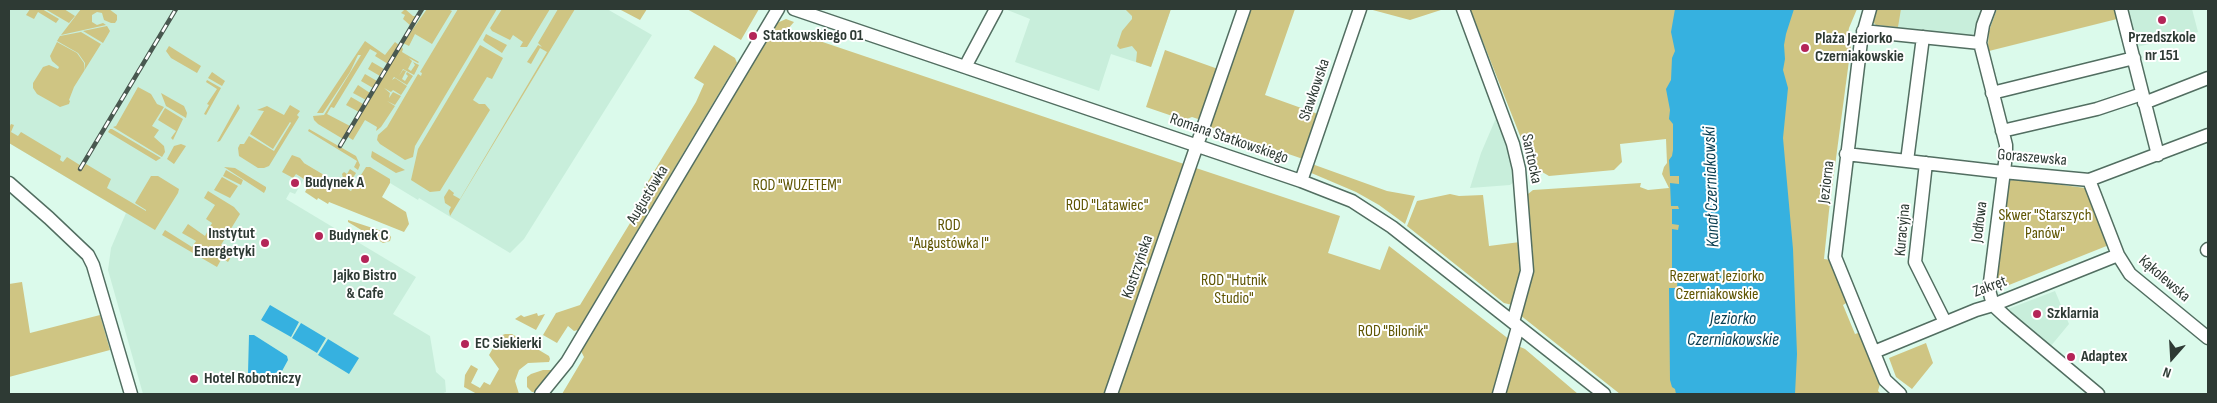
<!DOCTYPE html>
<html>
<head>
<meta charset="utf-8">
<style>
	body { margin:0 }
	#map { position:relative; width:2217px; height:403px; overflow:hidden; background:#dbfaeb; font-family:"Sofia Sans Condensed",sans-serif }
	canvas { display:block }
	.frame { position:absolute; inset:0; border:10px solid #2e3a34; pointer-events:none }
	.north { position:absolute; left:2147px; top:333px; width:50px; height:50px; -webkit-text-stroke:4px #fff; paint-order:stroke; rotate:199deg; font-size:14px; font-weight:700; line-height:20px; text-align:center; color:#2e3a34 }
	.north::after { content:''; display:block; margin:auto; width:18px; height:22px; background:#2e3a34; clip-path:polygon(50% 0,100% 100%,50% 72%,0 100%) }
</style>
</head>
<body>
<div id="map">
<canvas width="2217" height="403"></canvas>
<div class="frame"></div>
<div class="north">N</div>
</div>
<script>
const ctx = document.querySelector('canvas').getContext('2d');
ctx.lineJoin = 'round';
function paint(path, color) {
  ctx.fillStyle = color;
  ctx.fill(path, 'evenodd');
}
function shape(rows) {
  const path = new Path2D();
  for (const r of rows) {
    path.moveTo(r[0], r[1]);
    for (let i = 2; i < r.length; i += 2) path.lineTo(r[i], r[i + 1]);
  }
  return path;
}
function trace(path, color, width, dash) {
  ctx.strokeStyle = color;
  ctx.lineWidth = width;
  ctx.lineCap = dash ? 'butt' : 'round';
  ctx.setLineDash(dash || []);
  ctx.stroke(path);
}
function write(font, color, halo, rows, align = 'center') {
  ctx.font = font + ' "Sofia Sans Condensed",sans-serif';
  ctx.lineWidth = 4;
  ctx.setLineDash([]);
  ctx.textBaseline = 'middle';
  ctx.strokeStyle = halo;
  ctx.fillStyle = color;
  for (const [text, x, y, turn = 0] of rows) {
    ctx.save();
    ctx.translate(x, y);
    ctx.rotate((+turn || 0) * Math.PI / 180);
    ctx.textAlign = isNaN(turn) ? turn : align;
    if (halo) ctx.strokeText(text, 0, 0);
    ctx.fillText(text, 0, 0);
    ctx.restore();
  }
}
paint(shape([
	[9,9,607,9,652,35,524,239,510,253,419,198,418,200,367,169,351,191,304,163,297,175,304,179,295,194,290,192,286,199,416,277,393,314,430,336,436,372,445,380,446,392,441,394,143,394,108,270,111,248,126,213,9,143],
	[1005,9,1171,9,1151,67,1111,54,1099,91,1015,62,1030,19],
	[1877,9,1982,9,1975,32,1971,36,1876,25,1873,22],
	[2127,9,2192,9,2198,32,2137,47],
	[1496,118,1510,157,1514,182,1510,185,1470,188,1481,153],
	[2055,291,2069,324,2050,347,2009,312,2008,309]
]), '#c8eedb');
paint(shape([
	[30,9,42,9,59,19,56,23,38,12,34,19,26,15],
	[45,9,64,9,75,16,69,23],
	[81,9,109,9,117,15,117,20,115,23,111,23,104,20,102,13,97,12,92,15,92,22,97,25,103,23,106,25,61,35],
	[405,9,413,16,416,16,411,26,403,19,405,15,401,13],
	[427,9,448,9,452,11,432,44,415,34,409,46,403,43],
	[458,9,497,9,415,146,413,157,405,160,380,144,377,140,378,135,387,127,418,74,421,76,422,73,420,72],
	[502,9,550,9,527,47,520,47,523,42,513,35,510,40,492,31,490,28],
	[558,9,575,9,450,216,449,211,451,207,445,203,444,197,449,189,454,193,453,195,460,199,547,52,540,48,531,64,527,62,538,45,542,47,538,43],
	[619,9,647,9,640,20],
	[687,9,759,9,741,40],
	[1125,9,1171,9,1151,67,1136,62,1137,52,1132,46,1120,49,1117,46,1122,31,1132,19,1132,16],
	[1250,9,1295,9,1265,95,1318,114,1303,159,1210,127],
	[1369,9,1444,9,1410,20],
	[1470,9,1857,9,1849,28,1848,33,1852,38,1829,211,1824,259,1831,260,1848,302,1843,305,1855,334,1861,332,1881,380,1878,391,1881,394,1620,394,1520,315,1533,252,1525,208,1528,194,1533,190,1641,183,1640,187,1648,190,1669,188,1662,174,1664,167,1667,163,1666,139,1620,144,1622,162,1614,170,1549,176,1532,166],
	[1877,9,1901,9,1898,27,1876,25,1873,22],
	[1997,9,2115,9,2117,19,1989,51,1988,45,1989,31],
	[786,19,794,22,787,30,1184,164,1104,394,562,394,584,357,581,351,777,23],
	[107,26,110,31,103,43,83,31],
	[81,32,101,44,74,87,69,100,70,101,69,104,60,107,37,94,33,88,33,83,43,67,49,65,58,69,59,67,52,61,50,56,57,42,77,53,84,63,84,71,85,63,78,53,57,41,60,36],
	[486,34,507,45,502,53,485,42,483,40],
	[365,41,385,55,395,42,399,45,388,64,375,56,377,53,370,49,334,108,331,107,327,114,350,126,343,139,318,124,314,120,313,116,324,115,361,55,358,55,350,72,323,113,317,113],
	[480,45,503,58,492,79,487,77,473,100,479,104,485,104,490,110,440,191,430,192,411,180,418,149],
	[714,45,735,58,737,63,578,330,574,331,568,326,557,343,543,335,556,313,580,305,646,197,644,188,696,102,704,84,694,78],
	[169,46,201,66,197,73,171,58,166,51],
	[401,46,403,49,402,52,419,62,418,63,409,58,412,61,408,69,411,71,415,65,413,62,419,65,414,75,403,69,399,76,403,70,406,71,402,79,405,81,408,76,406,74,407,72,413,76,407,85,394,77,392,80,395,78,407,86,401,95,393,90,391,92,384,88,390,93,389,98,393,92,401,96,395,105,387,101,395,106,381,127,376,131,377,127,365,120,353,140,348,137],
	[1165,50,1218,69,1201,120,1192,117,1184,120,1146,107],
	[372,62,384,69,380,76,368,69],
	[212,72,225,81,222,86,208,78],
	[365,74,377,81,373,88,361,81],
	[207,80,221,88,206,115,204,114,209,105,207,104,217,89,206,82],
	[358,85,370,93,366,100,353,93],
	[138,87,151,94,157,104,164,107,152,126,159,130,154,137,164,146,165,152,162,157,113,127,116,126],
	[161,93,184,106,187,113,186,118,166,106],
	[351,97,363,104,359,112,346,105],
	[238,104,240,108,220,141,217,142],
	[290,105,300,111,297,115,299,117,269,166,264,168,258,168,239,156,238,148,240,144,244,144,249,136,274,151,291,123,290,122,273,149,250,134,264,111,257,110,267,106,284,115],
	[165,108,183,119,173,140,171,138,176,131,158,120],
	[11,124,14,125,11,132,18,136,21,132,61,156,60,160,63,162,67,157,83,167,86,164,111,179,107,188,146,211,146,210,135,203,151,176,158,176,179,189,178,193,155,230,9,143,9,128],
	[110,129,112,129,161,158,156,161,108,132],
	[309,129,356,156,360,165,358,170,354,167,357,161,308,131],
	[181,144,186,146,174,164,167,159,174,146],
	[372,151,405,170,396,173,373,159,371,157],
	[292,155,300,158,304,163,351,191,366,167,370,167,390,179,390,183,382,197,406,212,409,224,404,232,329,202,328,204,318,198,317,200,305,192,310,183,296,174,293,178,282,172],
	[1312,164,1387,191,1415,196,1405,224,1379,205,1356,192,1309,172],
	[224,167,235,168,266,187,266,189,264,193],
	[1196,168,1340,216,1328,253,1380,270,1389,246,1510,340,1495,394,1116,394],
	[350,169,356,173,351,181,347,182,343,178,342,174,344,172,347,174],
	[226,170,243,180,241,185,223,176],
	[222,177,238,186,230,198,214,190],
	[2018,179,2085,188,2109,245,1999,289,1997,282,2008,181],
	[208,191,234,207,240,214,221,245,234,252,228,262,222,258,217,267,162,235,165,230,192,247,196,241,182,233,188,224,205,236,212,223,206,219,215,205,204,198],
	[1450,194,1459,196,1483,195,1489,246,1520,242,1522,268,1512,305,1504,303,1407,226,1417,201],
	[348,220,388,233,391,237,390,241,383,243,348,222],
	[22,282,30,333,100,315,110,350,9,377,9,284],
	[537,313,538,316,545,314,536,330,515,319,521,315,524,317],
	[505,334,512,334,549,356,550,359,549,362,528,363,519,370,515,381,519,394,477,394,464,387,465,375,471,365,478,369,471,383,480,388,484,382,490,385,499,369,489,355,500,336],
	[1926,343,1933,363,1912,389,1896,377,1889,358],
	[1518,346,1525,349,1578,394,1502,394],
	[543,370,551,370,550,375,535,392,532,392,527,387,527,377,531,374]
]), '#cfc583');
paint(shape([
	[1675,9,1794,9,1786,34,1784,45,1785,59,1783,70,1788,88,1783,138,1793,249,1797,354,1795,394,1676,394,1675,389,1672,387,1670,380,1669,288,1677,288,1678,272,1672,271,1672,229,1678,230,1679,225,1672,224,1672,209,1679,209,1678,206,1671,206,1670,183,1679,184,1679,176,1670,176,1669,160,1672,156,1673,150,1673,124,1669,119,1670,110,1666,89,1671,80,1672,58,1675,51,1671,32],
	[270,305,299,322,291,337,261,320],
	[301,323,326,338,317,353,292,338],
	[249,335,254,335,287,356,288,360,282,371,271,374,248,373],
	[328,339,359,358,349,374,318,355]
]), '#36b1e0');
const minor = shape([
	[794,9,1301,181,1352,201,1392,227,1604,394],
	[1463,9,1513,144,1519,169,1527,271,1513,322],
	[1870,9,1861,41,1835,257,1885,380,1900,394],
	[1989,9,1983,25,1980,43,2006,145,2006,155,1989,290,1993,305,2006,317,2098,394],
	[2121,9,2158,155],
	[1863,31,1980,43],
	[965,67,996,9],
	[1992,93,2134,58],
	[2144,103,2208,78],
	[2002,131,2097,109,2142,94],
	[1846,154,2003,172,2089,180,2208,135],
	[1907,161,1923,37],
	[1926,163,1915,262,1945,322],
	[2089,180,2118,255,2130,274,2208,338],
	[1301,181,1360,9],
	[9,183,49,218,88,255,93,265,131,394],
	[2207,250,2208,249],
	[1874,352,1976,310,1993,305,2118,255],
	[541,394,567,362,778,9],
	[1111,394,1244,9],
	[1499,394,1518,327]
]);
trace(minor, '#526e61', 15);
trace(minor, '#fff', 12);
const rail = shape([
	[340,146,422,9],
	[80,169,176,9]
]);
trace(rail, '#495850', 4.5);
trace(rail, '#fff', 2.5, [8]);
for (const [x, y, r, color] of [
	[2162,20,5,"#b42558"],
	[753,36,5,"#b42558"],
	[1805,48,5,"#b42558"],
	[295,183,5,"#b42558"],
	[319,236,5,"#b42558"],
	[265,243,5,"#b42558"],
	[365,259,5,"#b42558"],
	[2037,314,5,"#b42558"],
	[465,344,5,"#b42558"],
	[2071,357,5,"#b42558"],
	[194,379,5,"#b42558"]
]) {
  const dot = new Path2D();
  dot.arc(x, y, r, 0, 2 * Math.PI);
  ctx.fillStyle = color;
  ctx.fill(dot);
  trace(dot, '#fff', 2);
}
write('bold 16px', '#2e3a34', '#fff', [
	["Statkowskiego 01",763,36],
	["Przedszkole",2162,38,"center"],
	["nr 151",2162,56,"center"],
	["Plaża Jeziorko",1815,39],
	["Czerniakowskie",1815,57],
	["Budynek A",305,183],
	["Instytut",255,234,"right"],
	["Energetyki",255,252,"right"],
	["Budynek C",329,236],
	["Jajko Bistro",365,276,"center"],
	["& Cafe",365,294,"center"],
	["Szklarnia",2047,314],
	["EC Siekierki",475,344],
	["Adaptex",2081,357],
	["Hotel Robotniczy",204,379]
], 'left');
write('16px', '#2e3a34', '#fff', [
	["Sławkowska",1315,90,-71],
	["Romana Statkowskiego",1229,139,19],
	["Goraszewska",2032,158,5],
	["Santocka",1531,159,78],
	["Jeziorna",1827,182,-83],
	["Augustówka",648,195,-59],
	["Jodłowa",1980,222,-83],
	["Kuracyjna",1903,230,-85],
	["Kostrzyńska",1138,267,-71],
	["Kąkolewska",2164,279,41],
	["Zakręt",1990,287,-20]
]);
write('16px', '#5e5400', '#fff', [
	["ROD \"WUZETEM\"",797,186],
	["ROD \"Latawiec\"",1107,206],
	["Skwer \"Starszych",2045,216],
	["Panów\"",2045,234],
	["ROD",949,226],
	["\"Augustówka I\"",949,244],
	["Rezerwat Jeziorko",1717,277],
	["Czerniakowskie",1717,295],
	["ROD \"Hutnik",1234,281],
	["Studio\"",1234,299],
	["ROD \"Bilonik\"",1393,332]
]);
write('italic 18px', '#083d50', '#fff', [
	["Kanał Czerniakowski",1712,187,-92],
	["Jeziorko",1733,319],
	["Czerniakowskie",1733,340]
]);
</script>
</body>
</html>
